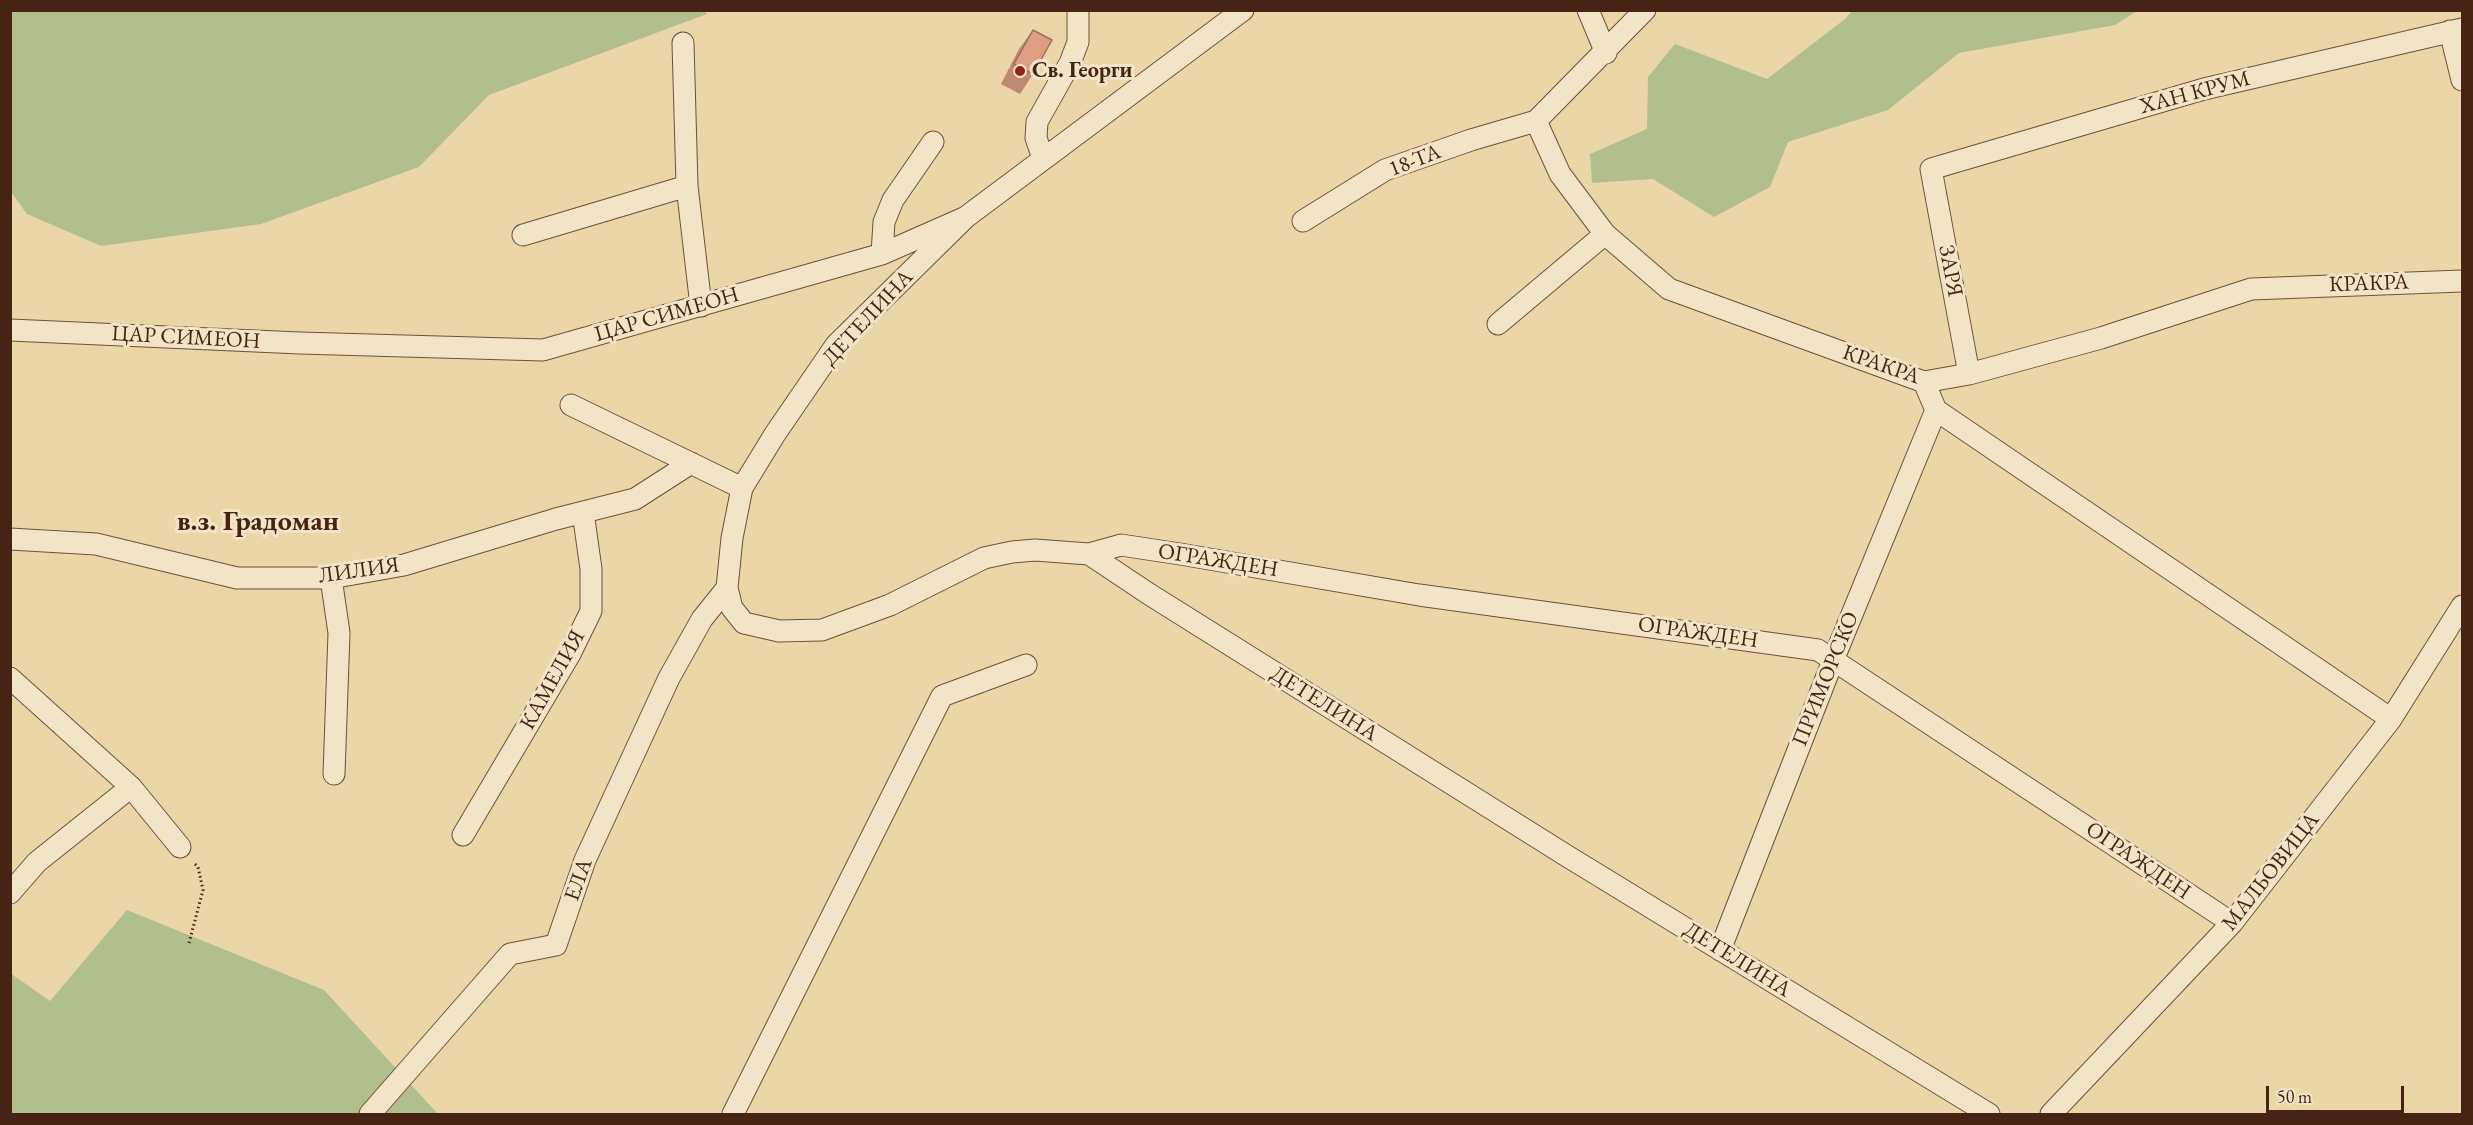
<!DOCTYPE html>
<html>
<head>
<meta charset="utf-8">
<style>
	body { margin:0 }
	#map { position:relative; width:2473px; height:1125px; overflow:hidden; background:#ebd6a7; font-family:"EB Garamond",serif }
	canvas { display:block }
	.frame { position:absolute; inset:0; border:12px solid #462314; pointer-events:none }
	.scale { position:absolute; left:2266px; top:1086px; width:138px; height:27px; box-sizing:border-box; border:3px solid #462314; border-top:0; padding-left:8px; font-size:18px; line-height:21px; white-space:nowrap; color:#462314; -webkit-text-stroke:4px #f2e4c6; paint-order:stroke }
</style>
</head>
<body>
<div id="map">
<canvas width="2473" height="1125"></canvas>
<div class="frame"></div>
<div class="scale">50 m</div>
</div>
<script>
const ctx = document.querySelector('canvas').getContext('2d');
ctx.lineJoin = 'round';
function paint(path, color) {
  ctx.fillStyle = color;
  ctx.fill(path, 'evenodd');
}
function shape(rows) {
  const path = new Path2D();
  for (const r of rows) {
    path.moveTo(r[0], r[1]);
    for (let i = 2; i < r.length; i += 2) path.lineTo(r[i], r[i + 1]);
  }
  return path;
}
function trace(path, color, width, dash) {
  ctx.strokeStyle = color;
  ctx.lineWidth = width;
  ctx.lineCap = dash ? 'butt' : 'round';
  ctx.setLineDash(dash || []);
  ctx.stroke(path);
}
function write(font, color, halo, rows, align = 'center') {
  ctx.font = font + ' "EB Garamond",serif';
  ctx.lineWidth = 6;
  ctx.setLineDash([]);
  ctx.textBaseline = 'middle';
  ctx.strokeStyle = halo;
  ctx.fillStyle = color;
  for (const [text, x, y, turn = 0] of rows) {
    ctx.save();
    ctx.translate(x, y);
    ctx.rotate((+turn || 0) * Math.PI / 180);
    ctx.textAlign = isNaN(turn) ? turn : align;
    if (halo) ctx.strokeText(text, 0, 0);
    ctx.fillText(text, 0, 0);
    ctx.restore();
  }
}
paint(shape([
	[703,10,707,14,489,95,419,167,261,224,101,246,27,214,11,192,11,11],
	[1852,11,2137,11,2115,25,1959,53,1888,110,1788,142,1770,187,1714,217,1653,179,1592,183,1590,154,1647,129,1648,77,1675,44,1767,79,1845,19],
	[127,910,324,990,438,1114,11,1114,10,973,50,1001]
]), '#b1bf8d');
const minor = shape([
	[1588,10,1606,53],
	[1645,10,1536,121,1560,174,1605,234,1669,289,1924,382,1969,374,2101,338,2251,289,2462,281],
	[2450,31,2462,80],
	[683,43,687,186,701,306],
	[1043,158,1036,138,1037,122,1070,63,1078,42,1078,10],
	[966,217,836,345,775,434,742,488,732,538,727,588,732,608,744,623,779,631,822,630,890,605,984,558,1012,552,1035,550,1089,554,1149,594,1567,856,1989,1114],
	[1303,221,1385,170,1471,140,1536,121],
	[523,235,687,186],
	[882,254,884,222,893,200,933,142],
	[1498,324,1605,234],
	[10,330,300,343,543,350,882,254,966,217,1243,10],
	[1969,374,1931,169,2204,89,2462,29],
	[1924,382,1936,410,2391,719],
	[571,405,742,488],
	[10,539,96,544,237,578,331,578,404,565,556,519,635,499,691,463],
	[1089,554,1121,545,1180,554,1419,595,1818,650,2232,923],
	[331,578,339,633,334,774],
	[10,678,131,787,180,847],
	[463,835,570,654,591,611,591,569,583,512],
	[10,893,37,862,131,787],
	[1720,950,1834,658,1936,410],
	[370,1114,510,954,556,945,585,860,669,678,702,619,727,588],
	[733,1114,942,696,1026,665],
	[2051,1114,2232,923,2391,719,2462,606]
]);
trace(minor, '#6f5039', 23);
trace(shape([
	[189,943,203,890,198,867,193,862]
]), '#462314', 3, [1.5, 3]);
trace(minor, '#f2e4c6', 21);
paint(shape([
	[1033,30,1033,74,1020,94,1001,84,1019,49]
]), '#bf8870');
const building = shape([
	[1033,30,1052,40,1033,74,1014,64,1033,30]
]);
paint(building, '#de9e82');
trace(building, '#9b6f5b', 1.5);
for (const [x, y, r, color] of [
	[1020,71,6,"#8f2418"]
]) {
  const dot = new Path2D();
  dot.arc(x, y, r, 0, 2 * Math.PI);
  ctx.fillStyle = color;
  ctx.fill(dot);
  trace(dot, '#f2e4c6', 2);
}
write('bold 22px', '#462314', '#f2e4c6', [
	["Св. Георги",1032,71]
], 'left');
write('22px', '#462314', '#f2e4c6', [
	["ХАН КРУМ",2195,93,-15],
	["18-ТА",1415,161,-21],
	["ЗАРЯ",1950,271,79],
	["КРАКРА",2369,284,-2],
	["ЦАР СИМЕОН",667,315,-16],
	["ДЕТЕЛИНА",868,318,-47],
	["ЦАР СИМЕОН",186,338,3],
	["КРАКРА",1881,365,19],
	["ОГРАЖДЕН",1218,561,9],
	["ЛИЛИЯ",359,571,-8],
	["ОГРАЖДЕН",1698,633,8],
	["ПРИМОРСКО",1826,679,-68],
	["КАМЕЛИЯ",553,680,-61],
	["ДЕТЕЛИНА",1324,704,32],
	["ОГРАЖДЕН",2138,861,34],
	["МАЛЬОВИЦА",2271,872,-52],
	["ЕЛА",579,880,-70],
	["ДЕТЕЛИНА",1737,960,32]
]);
write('bold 28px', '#462314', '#f2e4c6', [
	["в.з. Градоман",258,522]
]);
</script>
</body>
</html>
